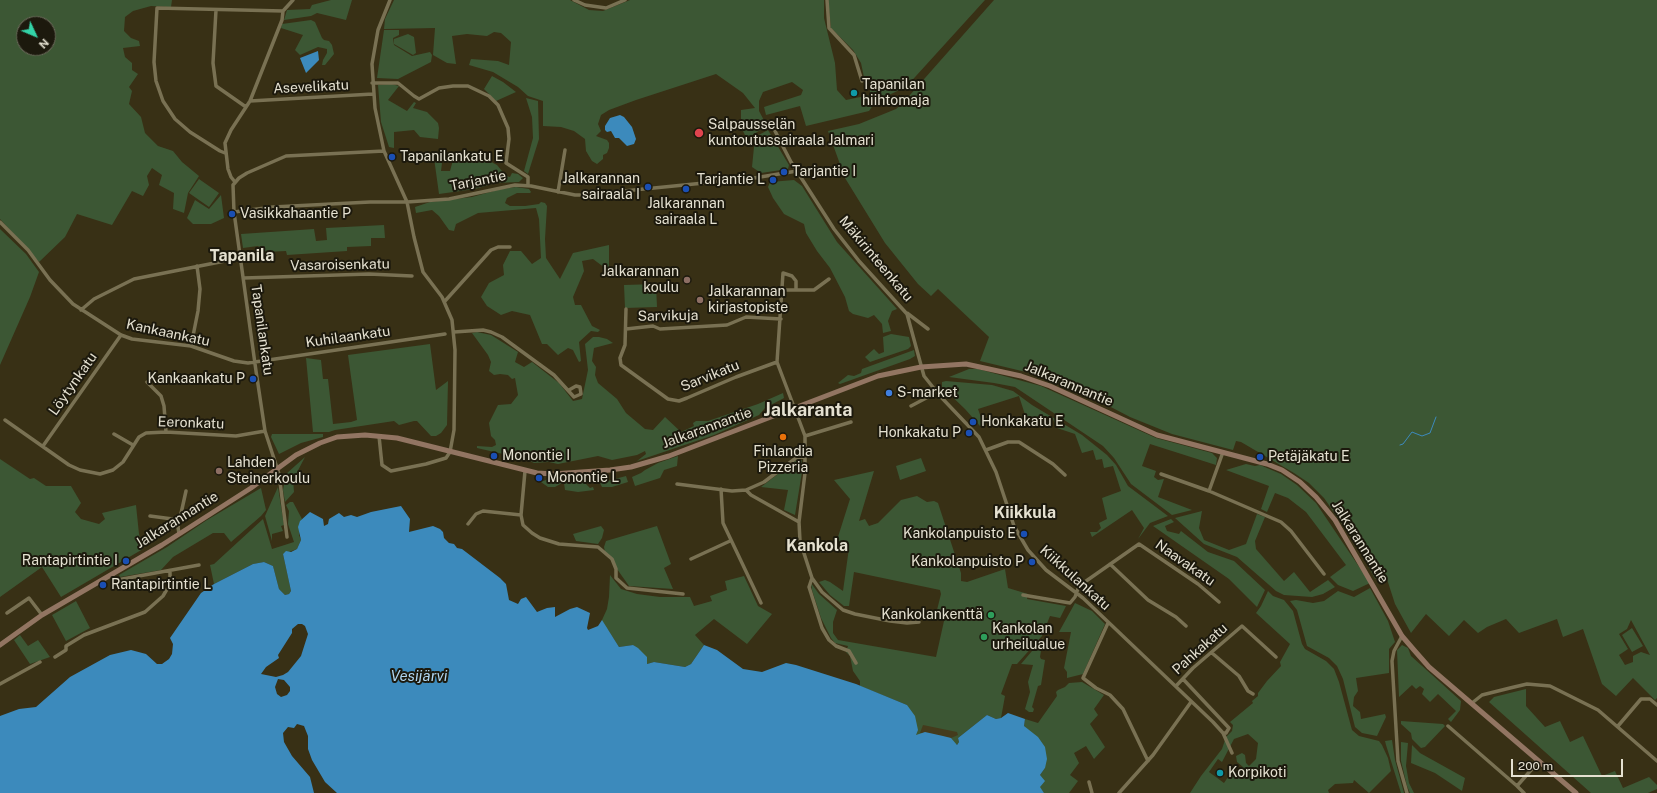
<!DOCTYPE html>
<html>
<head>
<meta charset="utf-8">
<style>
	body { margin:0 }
	#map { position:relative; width:1657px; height:793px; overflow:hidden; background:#383015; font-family:"Public Sans",sans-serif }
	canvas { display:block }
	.north { position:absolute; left:16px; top:16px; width:40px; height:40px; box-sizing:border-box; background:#1c190d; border:1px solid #6c695b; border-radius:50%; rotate:134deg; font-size:11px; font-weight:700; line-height:16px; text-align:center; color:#e5e1d1 }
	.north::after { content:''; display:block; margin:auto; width:14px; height:18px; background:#33d4a8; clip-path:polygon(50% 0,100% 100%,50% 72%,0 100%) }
	.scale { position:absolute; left:1511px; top:759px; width:112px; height:18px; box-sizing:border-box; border:2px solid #e5e1d1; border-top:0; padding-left:5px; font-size:12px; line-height:14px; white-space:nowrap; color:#e5e1d1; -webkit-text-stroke:3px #1c190d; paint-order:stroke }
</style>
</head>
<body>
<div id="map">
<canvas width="1657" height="793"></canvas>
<div class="north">N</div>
<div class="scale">200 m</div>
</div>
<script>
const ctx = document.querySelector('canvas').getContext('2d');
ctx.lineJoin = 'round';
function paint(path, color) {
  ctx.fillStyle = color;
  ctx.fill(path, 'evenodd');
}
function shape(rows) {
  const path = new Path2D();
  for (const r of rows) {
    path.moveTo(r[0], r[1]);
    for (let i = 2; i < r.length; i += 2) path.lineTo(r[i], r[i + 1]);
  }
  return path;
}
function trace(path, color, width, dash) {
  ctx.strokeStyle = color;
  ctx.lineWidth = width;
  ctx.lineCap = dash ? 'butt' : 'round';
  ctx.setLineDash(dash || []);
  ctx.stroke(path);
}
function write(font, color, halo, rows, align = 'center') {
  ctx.font = font + ' "Public Sans",sans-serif';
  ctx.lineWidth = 4;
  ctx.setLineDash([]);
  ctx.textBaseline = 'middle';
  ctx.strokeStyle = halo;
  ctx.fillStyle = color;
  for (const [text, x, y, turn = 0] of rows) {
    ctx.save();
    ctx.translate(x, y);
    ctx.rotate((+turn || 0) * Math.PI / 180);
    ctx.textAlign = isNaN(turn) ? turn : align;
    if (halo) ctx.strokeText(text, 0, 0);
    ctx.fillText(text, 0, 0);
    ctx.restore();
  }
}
paint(shape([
	[0,0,172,0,171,7,151,6,133,11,125,17,124,31,131,38,139,41,140,46,123,48,125,57,132,63,132,70,138,74,129,87,132,91,129,104,141,117,145,133,158,146,173,151,182,162,199,176,188,193,184,213,173,209,174,193,159,185,162,175,152,168,147,176,149,185,143,196,132,191,112,225,77,214,65,237,39,262,0,219],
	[24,24,48,24,48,48,24,48],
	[331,0,352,0,346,20,317,13,311,16,284,20,287,10,310,9,312,5],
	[394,0,570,0,589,10,603,11,630,0,824,0,824,18,835,63,837,90,846,100,870,95,870,85,865,82,861,63,853,50,831,28,828,0,985,0,906,87,876,101,869,111,806,126,800,106,766,115,764,107,801,95,803,90,792,82,763,92,759,101,759,111,767,126,749,137,745,135,741,127,741,110,755,108,743,93,716,74,636,100,609,110,601,115,598,124,601,131,596,136,607,140,609,143,609,148,607,153,603,155,603,159,597,164,592,161,586,151,585,139,574,131,561,127,543,126,543,101,528,96,518,87,493,72,469,65,471,59,498,61,509,65,511,42,501,33,494,32,487,36,467,34,452,36,456,64,447,63,433,55,435,28,384,29,385,19],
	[994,0,1657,0,1657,698,1655,700,1633,678,1616,696,1602,684,1583,629,1563,637,1557,619,1519,633,1506,619,1487,627,1478,633,1464,620,1449,636,1426,614,1411,633,1395,604,1385,573,1375,579,1358,547,1324,498,1309,483,1294,473,1241,442,1236,441,1233,450,1172,434,1130,417,1084,393,1030,373,980,361,989,337,938,289,931,296,918,284,885,243,845,178,828,131,859,124,896,109,902,104],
	[1631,620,1650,655,1641,652,1633,656,1633,662,1625,665,1619,655,1628,649,1619,634,1627,629],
	[311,20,315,22,322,38,324,40,329,41,332,45,334,54,325,65,322,65,323,60,327,53,327,49,318,47,300,55,295,50,303,35,281,28,282,24],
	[384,30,399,30,399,35,393,38,394,45,412,56,430,52,432,55,431,62,398,79,377,78],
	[408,34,414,37,416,53,413,55,394,44,394,39],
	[492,76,503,82,516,92,496,101,484,89],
	[391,84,399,86,388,100,407,111,414,102,416,103,413,108,427,112,438,123,439,128,438,139,420,137,414,130,394,132,394,148,389,147,381,122,378,85],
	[526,98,538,101,539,139,528,174,524,171,533,138,532,117],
	[768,130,789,165,788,169,761,173,752,167,755,137],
	[476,154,497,165,506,176,510,177,512,173,518,174,523,178,519,182,495,183,475,189,439,194,434,158,442,163,441,171,450,171,453,160],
	[199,179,219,193,209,207,189,193],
	[794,180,802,186,837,242,897,309,892,311,888,321,891,331,883,333,882,324,874,315,868,318,853,314,849,311,845,297,830,268,817,251,806,233,804,224,784,214,773,198,768,187,770,182],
	[516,187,529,189,531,192,530,193,517,193,507,198,505,203,510,206,525,206,539,204,541,202,545,203,547,206,545,239,546,258,560,279,573,253,609,245,609,271,593,259,582,261,584,271,573,297,575,305,581,305,592,326,600,330,598,332,591,331,579,342,581,361,579,362,573,350,568,348,558,355,547,344,542,344,530,315,512,311,501,315,487,306,481,297,489,283,504,275,503,265,510,251,521,251,532,264,541,258,539,219,536,208,478,213,456,224,454,231,449,230,439,216,432,210,416,213,415,207,430,202,472,197,501,189],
	[221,195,224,218,211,224,193,224,187,218,195,200,209,209],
	[384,225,385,238,371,238,371,246,347,247,347,251,287,255,286,251,266,252,258,246,243,248,241,234,314,229,316,241,327,240,326,228],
	[0,229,26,254,39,272,30,297,0,365],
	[656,284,657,307,625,308,624,285],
	[477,332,491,335,518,352,515,362,524,367,532,362,559,383,573,401,582,399,588,370,585,344,593,337,599,337,607,339,613,343,594,348,592,361,596,367,595,375,598,383,617,399,626,413,645,429,653,430,665,417,681,432,694,426,693,423,696,421,708,421,758,404,783,393,784,398,765,408,759,415,714,435,637,461,646,454,645,451,637,455,612,460,598,456,558,464,549,462,534,463,528,460,520,461,516,457,477,448,477,446,492,447,496,445,495,440,491,436,489,423,498,405,511,404,518,395,515,378,512,379,508,375,500,374,494,375,489,371,491,362,488,355,472,333],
	[891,334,909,337,911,346,908,349,870,362,865,357,874,349,879,354,884,352,883,337],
	[430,344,436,390,448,381,447,425,441,433,436,436,431,436,417,421,414,421,399,425,394,421,335,430,329,432,313,432,306,358,321,360,323,379,328,379,333,424,351,422,357,420,348,355],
	[914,350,915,356,910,359,840,384,838,383,848,375,854,376,861,373,862,369],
	[969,369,978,369,1041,386,1156,438,1212,453,1217,458,1216,465,1150,444,1142,466,1156,471,1154,477,1158,480,1164,479,1158,497,1192,510,1172,515,1131,484,1114,458,1103,446,1015,387,994,383,949,377],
	[946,381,992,385,1013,391,1032,405,1082,435,1107,455,1116,465,1128,486,1168,516,1150,523,1138,539,1144,528,1132,510,1092,537,1090,532,1097,532,1101,528,1099,523,1107,519,1102,498,1121,491,1113,466,1104,468,1102,459,1096,460,1093,450,1082,453,1075,434,1057,428,1052,417,1028,424,1019,396,978,409,984,426,980,426,965,409,942,387,942,382],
	[272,434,323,434,323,437,301,443,279,454,271,437],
	[678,456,677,466,664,470,660,478,635,486,632,477,641,473,645,470,658,463],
	[305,457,293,480,294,492,285,502,283,490,286,474],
	[921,458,926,471,900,480,896,466],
	[0,459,30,479,34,478,46,486,71,486,81,503,75,512,81,519,99,524,105,519,102,513,136,505,139,534,143,549,61,597,42,567,0,597],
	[802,460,802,472,795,515,784,510,788,490,761,487,795,461],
	[1246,464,1255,466,1260,465,1281,474,1297,485,1316,503,1370,583,1353,591,1338,585,1330,577,1346,565,1306,512,1288,498,1275,493,1267,512,1261,509,1269,486,1226,470],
	[874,471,859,521,865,519,869,526,878,523,901,500,917,496,927,502,934,501,938,503,961,573,961,581,967,582,1005,569,1008,588,1028,594,1027,599,1066,606,1060,618,1050,616,1042,636,1017,664,1012,664,1001,694,1005,696,1001,718,996,719,987,715,958,738,959,742,957,745,953,742,916,735,907,705,860,686,860,681,853,671,850,656,846,652,848,646,835,643,831,638,821,618,812,590,811,583,819,594,837,610,833,622,833,633,838,640,936,657,944,621,936,614,941,594,940,590,854,572,849,606,844,606,830,595,819,582,825,580,830,582,843,591,849,548,837,540,850,499,834,480],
	[555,476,575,477,577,482,583,481,590,488,593,487,594,490,578,492,565,490,564,483,562,483,555,487,548,487,541,482],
	[626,476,628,482,612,487,602,487,600,483],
	[278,487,284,525,281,526,283,531,272,534,272,541,265,516],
	[261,488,266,510,261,516,231,542,224,533,213,533,173,557,161,570,120,577,119,575,167,547,207,520],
	[290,502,293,502,302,519,300,522,299,535,301,540,297,549,283,554,291,591,289,594,285,595,279,589,273,566,264,562,253,564,214,584,210,565,214,564,263,519,272,549,294,542,288,524,289,511,286,505],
	[1202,511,1199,528,1204,540,1229,550,1246,544,1257,514,1265,517,1255,541,1256,549,1284,581,1294,572,1310,592,1328,580,1335,587,1323,594,1312,597,1284,595,1276,591,1237,557,1204,544,1175,518],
	[1171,519,1174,522,1165,526,1167,531,1179,534,1181,531,1208,552,1234,561,1265,590,1257,607,1229,579,1153,526],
	[601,526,604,530,602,538,598,544,576,541,573,534],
	[657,526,671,564,664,568,673,589,629,586,605,552,604,547,606,541],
	[610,575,621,589,637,594,660,597,690,597,694,606,712,601,710,596,727,590,725,581,744,576,758,606,772,614,747,644,714,619,695,635,704,645,691,664,685,667,654,662,647,664,633,645,619,647,608,630,602,624,602,620,607,609,609,597],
	[1370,588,1388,621,1395,642,1389,649,1389,673,1356,678,1358,691,1354,697,1353,706,1360,712,1361,719,1385,714,1386,717,1377,736,1362,733,1355,727,1343,679,1337,666,1329,658,1307,646,1297,610,1290,601,1296,600,1313,603,1324,601,1338,591,1354,597],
	[1268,591,1273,596,1284,600,1293,611,1302,644,1305,649,1326,661,1334,669,1339,682,1352,730,1359,736,1379,741,1382,745,1388,758,1391,771,1369,793,1354,780,1353,783,1335,784,1328,790,1329,793,1190,793,1201,776,1222,749,1226,737,1232,731,1233,725,1230,722,1253,703,1252,701,1258,696,1258,693,1267,681,1281,666,1280,662,1290,644,1256,613,1261,606],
	[1248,734,1258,743,1256,759,1249,766,1246,763,1245,755,1242,753,1236,756,1237,762,1243,767,1236,773,1232,771,1224,783,1209,772,1218,759,1222,762,1234,739],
	[76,601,90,628,66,641,52,615],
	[1075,603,1092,611,1105,624,1083,674,1067,678,1067,672,1064,668,1071,632,1059,632],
	[1632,628,1643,646,1632,652,1622,635],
	[20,635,28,646,38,640,50,657,30,664,14,640],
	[1043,638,1040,657,1041,659,1045,660,1041,685,1038,686,1032,707,1034,709,1033,712,1029,712,1025,709,1030,692,1028,682,1033,665,1021,664],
	[1402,645,1408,648,1411,656,1461,701,1460,710,1451,722,1448,719,1456,711,1438,694,1430,702,1422,694,1424,689,1420,686,1416,689,1412,685,1399,697,1397,650],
	[1082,682,1104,695,1094,709,1098,715,1090,724,1105,747,1094,759,1086,746,1074,753,1079,763,1070,775,1078,781,1069,793,1044,793,1039,787,1040,775,1045,768,1024,726,1025,719,1038,723,1057,696,1056,692,1058,690,1065,687,1069,683],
	[1526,689,1526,706,1545,727,1560,721,1570,742,1583,736,1602,776,1615,771,1623,788,1649,777,1657,785,1657,789,1648,793,1591,793,1489,702,1494,697],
	[1401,721,1443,724,1445,726,1425,747,1421,748,1412,739,1411,733,1401,724],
	[1392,740,1395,760,1404,793,1401,793,1386,745,1385,741],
	[1401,742,1408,743,1406,766,1409,783,1414,793,1410,793,1407,786,1401,761],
	[1412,745,1420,753,1465,778,1462,791,1435,773,1411,763]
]), '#3c5734');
paint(shape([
	[923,725,957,732,958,735,951,738,920,733]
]), '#443b1c');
paint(shape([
	[318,51,319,60,306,73,300,58],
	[620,115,624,117,632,127,636,139,634,144,627,146,619,138,615,138,611,131,607,132,605,130,605,126,610,118],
	[401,506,410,519,409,532,433,526,440,529,443,532,444,538,449,543,454,544,457,548,462,549,500,578,506,584,509,600,518,604,521,599,526,597,537,612,547,608,555,607,555,617,570,609,577,607,590,613,587,628,588,630,598,626,602,620,619,647,633,645,638,648,647,657,647,664,654,662,685,667,691,664,704,645,717,650,743,669,762,672,786,663,796,665,856,684,907,705,915,716,918,730,916,735,925,732,943,736,951,738,957,745,959,742,958,738,987,715,996,719,1001,718,1008,713,1025,719,1024,726,1038,737,1045,747,1047,759,1045,768,1040,775,1045,781,1040,787,1044,793,337,793,325,782,312,760,308,749,308,736,304,726,297,724,294,728,288,727,283,733,284,742,292,756,310,777,314,793,0,793,0,716,19,709,36,707,70,677,110,655,131,650,146,654,157,664,162,664,169,659,172,654,173,644,170,638,201,593,214,584,253,564,264,562,273,566,279,589,285,595,289,594,291,591,283,554,286,551,291,552,297,549,301,540,298,527,300,521,310,512,323,519,324,526,328,524,329,519,339,513,344,517,351,515,357,517,371,512],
	[298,624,302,624,305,626,308,634,301,656,288,672,283,675,276,677,261,674,266,667,279,658,278,655,292,633,292,629],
	[278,679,284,680,290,687,290,691,287,695,281,697,277,694,275,687]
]), '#3c8abc');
trace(shape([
	[1400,445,1403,444,1412,432,1422,436,1430,433,1436,417]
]), '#3c8abc', 1);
trace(shape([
	[574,0,585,5,606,8,625,0],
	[827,0,829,28,854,55,862,81],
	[216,10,213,63,216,86,246,107],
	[372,83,398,83,414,96,419,99,439,88,453,86,468,86,489,96,498,105,508,128,509,139,506,163,528,177,528,186],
	[250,101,373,94],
	[775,131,791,162,834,229,859,261,907,314,924,376,940,396,979,437,996,472,1014,526,1028,550,1046,570,1083,598,1213,722,1223,733,1232,753],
	[225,153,220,151,190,132,175,119,163,101,156,81,154,62,157,8,283,11,293,0],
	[235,182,231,177,228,169,225,143,231,130,250,101,282,20,283,11],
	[558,192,565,150],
	[234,212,273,207,370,202,407,202,449,199,515,185,531,186,575,195,584,195,754,178,797,171],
	[0,222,28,250,50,280,73,304,121,335,132,339,191,346,234,361,248,363,445,334],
	[244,278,369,274,412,276],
	[782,290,814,290,829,279],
	[445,301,491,250,498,247,510,247],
	[626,309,625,345,620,358,621,365,668,399,679,401,687,398,736,377,777,362,805,436,805,473,799,522,800,541,812,578,822,592,843,610,855,614,890,621,907,623,919,622],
	[81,310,94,299,134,279,240,258],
	[907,313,928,329],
	[626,329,653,326,660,329,727,325,746,317,781,319],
	[454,332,483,330,491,332,502,337,554,375,574,397,581,394,580,387,576,386,569,390],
	[191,346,198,311,200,289,197,266],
	[777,362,783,273,792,276,796,281,796,290],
	[147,382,161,396,164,406,166,432],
	[911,406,930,396,935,391],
	[5,420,69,465,80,470,100,474,113,470,123,462,139,437,146,433,166,432,236,436,265,431],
	[114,434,133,445],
	[379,436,382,465,391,471,426,464,446,458,450,452,454,430,455,350,452,320,442,297,423,272,414,237,407,202,384,151,375,108,372,64,378,30,390,0],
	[805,436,851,422],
	[43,446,121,335],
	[986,450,1008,442,1019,442,1053,464,1065,475],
	[1223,452,1209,491,1281,522,1291,531,1324,574],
	[525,471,521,515,523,525,532,533,540,538,559,544,598,547,612,559,616,569,616,578,627,588,683,594],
	[1161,474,1209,491],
	[677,484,732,491,746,490,764,482,796,458,806,456],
	[721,489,723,523,761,603],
	[746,490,751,495,799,522],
	[150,516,180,520],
	[468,524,476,514,483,511,521,515],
	[179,534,178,527,186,491],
	[287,537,279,474,265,431,256,371,234,212,233,185,239,178,247,173,286,156,384,151],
	[691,559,730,541],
	[1110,564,1148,600,1176,617,1186,626],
	[111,575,117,580,199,565],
	[812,578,809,587,822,628,829,640,836,646,849,651,856,663],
	[1023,595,1070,603,1075,597,1079,586,1139,544,1198,584,1219,602],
	[7,613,29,598,42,615],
	[1108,623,1083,678,1096,688,1110,695,1123,709,1148,761],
	[1402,636,1394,651,1392,661,1398,761,1407,793],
	[1212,653,1239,676,1248,691,1253,694],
	[55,657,66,650,66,646,84,635,145,612,163,596,170,584,170,571],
	[1183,679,1229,728,1226,733,1223,733],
	[0,684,40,662],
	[1176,686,1193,668,1242,626,1276,657],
	[1472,703,1482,695,1510,688,1527,684,1550,686,1598,710,1657,761],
	[1448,726,1517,786,1539,761],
	[1618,726,1641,699,1650,699,1657,705],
	[1089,782,1092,793],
	[1517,786,1524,793],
	[1119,793,1153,755,1191,702]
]), '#797153', 3.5);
trace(shape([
	[0,645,42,615,162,545,251,488,296,455,320,443,337,437,365,435,397,438,537,473,553,474,610,470,631,467,669,456,878,376,921,367,966,364,1021,376,1050,386,1157,435,1267,464,1282,470,1300,482,1316,497,1335,520,1402,636,1414,650,1429,667,1576,793]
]), '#927562', 5);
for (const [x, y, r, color] of [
	[854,93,4,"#0f9aa8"],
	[699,133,5,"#e0444e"],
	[392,157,4,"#1a4fb4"],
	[784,172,4,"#1a4fb4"],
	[773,180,4,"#1a4fb4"],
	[648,187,4,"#1a4fb4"],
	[686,189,4,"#1a4fb4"],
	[232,214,4,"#1a4fb4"],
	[687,280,4,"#8d6e63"],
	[700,300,4,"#8d6e63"],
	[253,379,4,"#1a4fb4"],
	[889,393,4,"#3f7fe0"],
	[973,422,4,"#1a4fb4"],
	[969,433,4,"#1a4fb4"],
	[783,437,4,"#e8710a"],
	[494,456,4,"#1a4fb4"],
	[1260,457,4,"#1a4fb4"],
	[219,471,4,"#8d6e63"],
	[539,478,4,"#1a4fb4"],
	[1024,534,4,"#1a4fb4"],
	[126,561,4,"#1a4fb4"],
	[1032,562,4,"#1a4fb4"],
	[103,585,4,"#1a4fb4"],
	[991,615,4,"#2e9e5b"],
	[984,637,4,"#2e9e5b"],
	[1220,773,4,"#0f9aa8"]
]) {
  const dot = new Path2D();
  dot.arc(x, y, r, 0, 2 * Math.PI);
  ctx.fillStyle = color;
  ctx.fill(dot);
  trace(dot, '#1c190d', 1.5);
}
write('14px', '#e5e1d1', '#1c190d', [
	["Tapanilan",862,85],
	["hiihtomaja",862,101],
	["Salpausselän",708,125],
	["kuntoutussairaala Jalmari",708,141],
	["Tapanilankatu E",400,157],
	["Tarjantie I",792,172],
	["Jalkarannan",640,179,"right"],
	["sairaala I",640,195,"right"],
	["Tarjantie L",765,180,"right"],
	["Jalkarannan",686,204,"center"],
	["sairaala L",686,220,"center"],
	["Vasikkahaantie P",240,214],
	["Jalkarannan",679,272,"right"],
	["koulu",679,288,"right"],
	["Jalkarannan",708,292],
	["kirjastopiste",708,308],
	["Kankaankatu P",245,379,"right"],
	["S-market",897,393],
	["Honkakatu E",981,422],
	["Honkakatu P",961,433,"right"],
	["Finlandia",783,452,"center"],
	["Pizzeria",783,468,"center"],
	["Monontie I",502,456],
	["Petäjäkatu E",1268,457],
	["Lahden",227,463],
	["Steinerkoulu",227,479],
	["Monontie L",547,478],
	["Kankolanpuisto E",1016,534,"right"],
	["Rantapirtintie I",118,561,"right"],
	["Kankolanpuisto P",1024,562,"right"],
	["Rantapirtintie L",111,585],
	["Kankolankenttä",983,615,"right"],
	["Kankolan",992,629],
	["urheilualue",992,645],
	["Korpikoti",1228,773]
], 'left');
write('14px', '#e5e1d1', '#1c190d', [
	["Asevelikatu",311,87,-3],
	["Tarjantie",478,181,-11],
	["Mäkirinteenkatu",876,259,50],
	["Vasaroisenkatu",340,265,-1],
	["Sarvikuja",668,316,-1],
	["Tapanilankatu",262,330,82],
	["Kankaankatu",168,333,12],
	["Kuhilaankatu",348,337,-8],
	["Sarvikatu",710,376,-22],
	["Löytynkatu",73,384,-55],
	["Jalkarannantie",1069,384,23],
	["Eeronkatu",191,423,2],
	["Jalkarannantie",707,428,-20],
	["Jalkarannantie",177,520,-32],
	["Jalkarannantie",1360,542,58],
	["Naavakatu",1185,563,35],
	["Kiikkulankatu",1075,578,42],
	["Pahkakatu",1200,649,-42]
]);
write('italic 15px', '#b0d6f1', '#1c190d', [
	["Vesijärvi",419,676]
]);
write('bold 16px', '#e5e1d1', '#1c190d', [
	["Tapanila",242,256],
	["Kiikkula",1025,513],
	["Kankola",817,546]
]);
write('bold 18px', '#e5e1d1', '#1c190d', [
	["Jalkaranta",808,410]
]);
</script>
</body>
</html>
